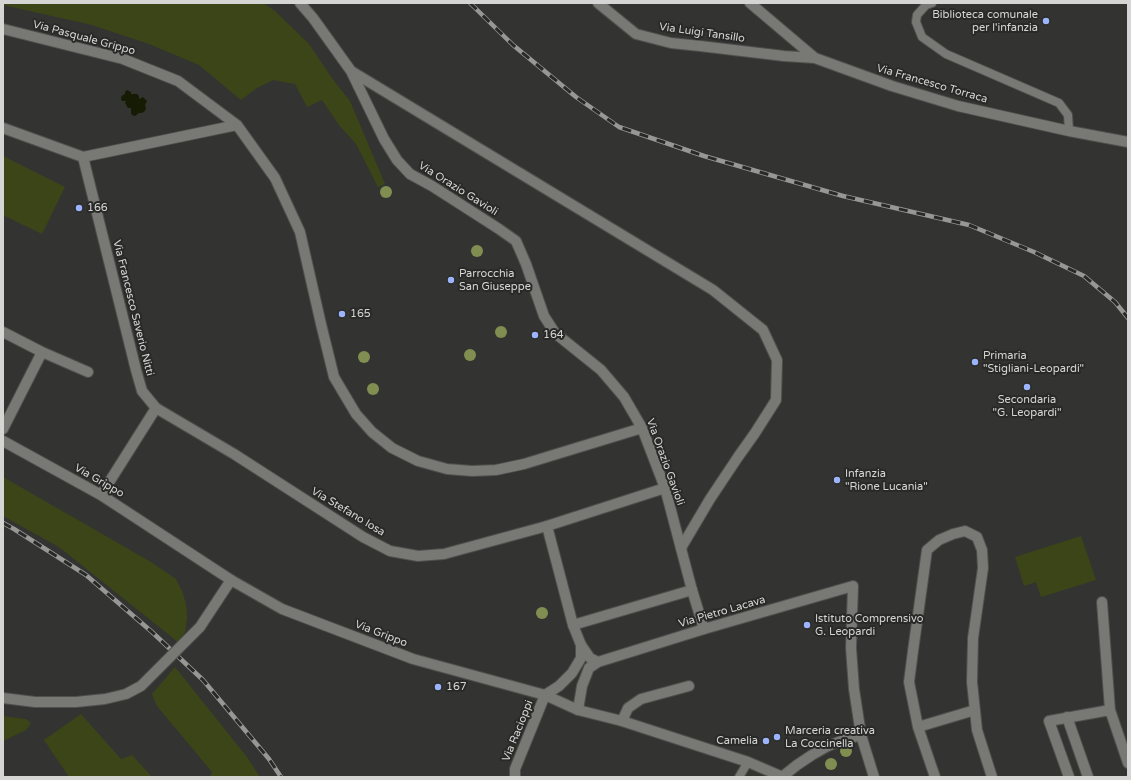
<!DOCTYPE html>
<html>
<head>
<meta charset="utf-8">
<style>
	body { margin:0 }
	#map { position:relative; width:1131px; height:780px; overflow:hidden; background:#333431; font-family:"Varela Round",sans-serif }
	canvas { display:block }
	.frame { position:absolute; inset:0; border:4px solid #d5d6d4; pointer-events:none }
</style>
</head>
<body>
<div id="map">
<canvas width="1131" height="780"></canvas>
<div class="frame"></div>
</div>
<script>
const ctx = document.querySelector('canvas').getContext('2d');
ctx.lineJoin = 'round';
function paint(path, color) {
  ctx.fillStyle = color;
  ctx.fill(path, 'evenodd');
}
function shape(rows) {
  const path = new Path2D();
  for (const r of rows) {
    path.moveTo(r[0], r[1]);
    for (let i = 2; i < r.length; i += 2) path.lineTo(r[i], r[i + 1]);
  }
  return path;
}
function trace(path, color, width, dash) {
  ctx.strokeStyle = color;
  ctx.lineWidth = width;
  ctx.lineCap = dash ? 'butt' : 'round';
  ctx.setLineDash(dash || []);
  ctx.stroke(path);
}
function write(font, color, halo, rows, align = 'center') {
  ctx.font = font + ' "Varela Round",sans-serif';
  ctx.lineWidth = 4;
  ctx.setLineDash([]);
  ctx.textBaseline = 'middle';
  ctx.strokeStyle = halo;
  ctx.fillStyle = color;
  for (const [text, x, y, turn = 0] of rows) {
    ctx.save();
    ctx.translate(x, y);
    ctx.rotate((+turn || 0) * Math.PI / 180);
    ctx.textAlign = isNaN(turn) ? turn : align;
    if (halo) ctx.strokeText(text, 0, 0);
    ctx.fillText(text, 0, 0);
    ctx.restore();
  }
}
paint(shape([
	[3,3,263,3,275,11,309,44,334,81,350,101,385,184,378,187,356,144,339,125,322,100,307,107,295,84,273,80,257,88,241,100,199,65,149,44,92,25,3,5],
	[3,156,65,187,42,234,3,215],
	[3,477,151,562,176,579,182,591,186,604,187,617,185,632,178,642,59,547,3,516],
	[1081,536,1096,580,1041,597,1036,582,1024,586,1015,557],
	[175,667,247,757,260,777,210,777,212,772,157,706,152,694],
	[81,714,121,759,132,755,152,777,69,777,44,740],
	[3,716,26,719,31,723,26,730,3,741]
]), '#3c4517');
paint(shape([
	[127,90,131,92,131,94,137,94,139,96,139,99,143,97,147,101,145,105,146,108,145,111,142,113,139,113,135,116,132,115,131,113,131,108,128,108,125,103,126,101,122,101,121,99,121,97,123,95,125,94,125,92]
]), '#161b03');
const lane = shape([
	[932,3,926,5,917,15,916,22,922,37,946,54,1059,103,1068,115,1069,131],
	[739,777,748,762]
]);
const street = shape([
	[300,3,313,18,351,71,384,139,397,160,410,174,432,186,499,229,516,241,526,264,544,316,555,333,601,370,624,397,642,428,665,488],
	[598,3,636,34,671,43,700,46,784,56,815,58],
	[750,3,815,58,892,86,958,106,1069,131,1128,142],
	[3,29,123,59,178,81,237,125,275,178,300,232,321,324,334,377,356,414,372,432,392,448,418,461,447,469,472,471,496,470,524,464,642,428],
	[351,71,713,290,763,330,777,360,776,400,755,433,738,457,710,499,681,548],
	[3,128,83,157,237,125],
	[83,157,136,370,142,391,156,408,101,495],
	[3,332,42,352,3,429],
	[42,352,88,372],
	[156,408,234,454,363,537,390,551,418,556,444,554,547,526],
	[3,441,101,495,231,580],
	[1102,602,1110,710,1128,763],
	[573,625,692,590],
	[581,645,590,658,598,662],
	[578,710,582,686,589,668,598,662,704,629],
	[1067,717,1088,777],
	[622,721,628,708,641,699,689,686],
	[918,727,975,710],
	[515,777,515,769,545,695],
	[782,777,797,765,812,755,828,746,844,740,861,735],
	[935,777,918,727,909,682,913,651,927,550,939,540,953,534,965,531,977,537,982,550,983,568,973,638,972,682,977,730,992,777],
	[1069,777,1049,721,1110,710]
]);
const secondary = shape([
	[200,627,231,580,282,609,413,659,545,695,578,710,622,721,748,762,783,777],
	[545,695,559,686,572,673,581,658,581,645,573,625,547,526,665,488,692,590,704,629,853,586,851,648,854,689,861,735,874,777],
	[3,698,35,702,76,702,105,699,126,694,141,686]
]);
trace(lane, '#4f504d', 10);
trace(street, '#4f504d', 12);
trace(secondary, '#4f504d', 12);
trace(lane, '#787875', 8);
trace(street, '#787875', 10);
trace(secondary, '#787875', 10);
const rail = shape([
	[470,3,513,45,576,97,619,127,704,156,843,196,969,225,1034,252,1084,276,1115,302,1128,318],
	[3,523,14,529,86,575,152,632,203,680,269,759,281,777]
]);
trace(rail, '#979895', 4.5);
trace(rail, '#292a27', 3, [9]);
const secondaryBridge = shape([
	[141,686,200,627]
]);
trace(secondaryBridge, '#4f504d', 12, []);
trace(secondaryBridge, '#787875', 10);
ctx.fillStyle = '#818e51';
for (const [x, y] of [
	[386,192],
	[477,251],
	[501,332],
	[470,355],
	[364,357],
	[373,389],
	[542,613],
	[846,751],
	[831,764]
]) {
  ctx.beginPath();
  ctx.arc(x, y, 6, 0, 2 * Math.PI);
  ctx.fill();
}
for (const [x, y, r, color] of [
	[1046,21,4,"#9cb4fd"],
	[79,208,4,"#9cb4fd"],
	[451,280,4,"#9cb4fd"],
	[342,314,4,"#9cb4fd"],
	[535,335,4,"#9cb4fd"],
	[975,362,4,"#9cb4fd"],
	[1027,387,4,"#9cb4fd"],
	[837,480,4,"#9cb4fd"],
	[807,625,4,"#9cb4fd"],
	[438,687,4,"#9cb4fd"],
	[777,737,4,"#9cb4fd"],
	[766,741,4,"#9cb4fd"]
]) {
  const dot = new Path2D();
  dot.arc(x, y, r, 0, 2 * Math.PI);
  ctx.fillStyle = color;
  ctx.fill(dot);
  trace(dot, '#292a27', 1.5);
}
write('11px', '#d5d6d4', '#292a27', [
	["Biblioteca comunale",1038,15,"right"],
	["per l'infanzia",1038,28,"right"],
	["166",87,208],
	["Parrocchia",459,274],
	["San Giuseppe",459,287],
	["165",350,314],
	["164",543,335],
	["Primaria",983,356],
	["\"Stigliani-Leopardi\"",983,369],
	["Secondaria",1027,400,"center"],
	["\"G. Leopardi\"",1027,413,"center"],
	["Infanzia",845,474],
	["\"Rione Lucania\"",845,487],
	["Istituto Comprensivo",815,619],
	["G. Leopardi",815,632],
	["167",446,687],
	["Marceria creativa",785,731],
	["La Coccinella",785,744],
	["Camelia",758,741,"right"]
], 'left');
write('11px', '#d5d6d4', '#292a27', [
	["Via Luigi Tansillo",702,33,8],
	["Via Pasquale Grippo",84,38,15],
	["Via Francesco Torraca",932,84,16],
	["Via Orazio Gavioli",458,189,32],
	["Via Francesco Saverio Nitti",133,308,76],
	["Via Orazio Gavioli",665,462,70],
	["Via Grippo",99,481,30],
	["Via Stefano Iosa",348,512,31],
	["Via Pietro Lacava",722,612,-16],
	["Via Grippo",381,634,21],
	["Via Racioppi",518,731,-68]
]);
</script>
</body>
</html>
